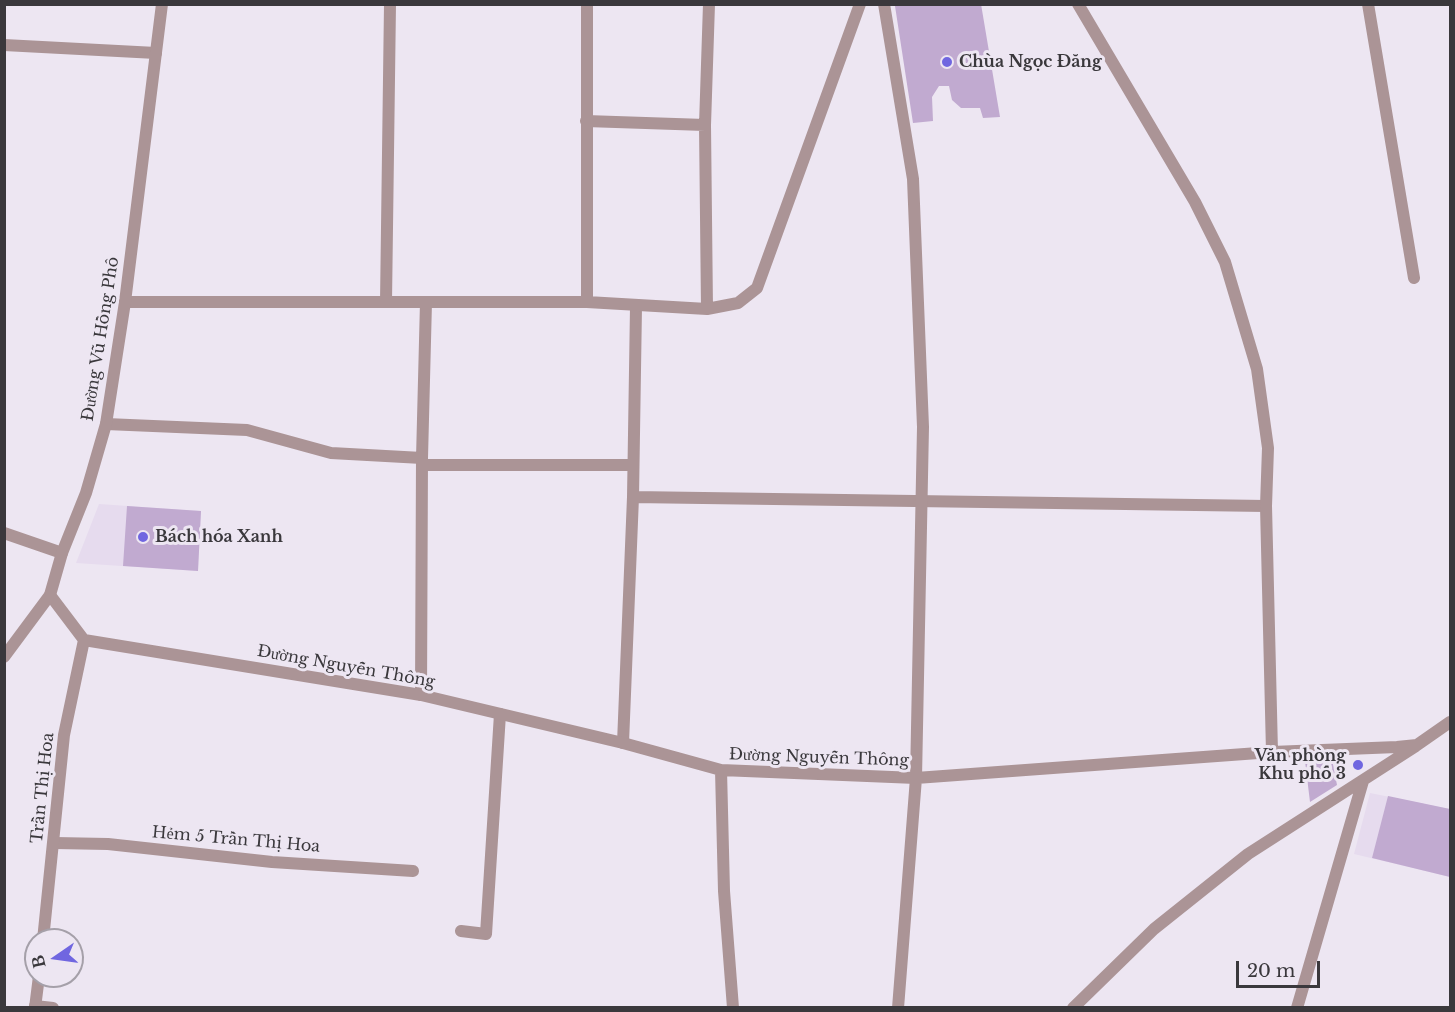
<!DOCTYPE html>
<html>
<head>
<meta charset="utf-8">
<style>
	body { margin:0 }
	#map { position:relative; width:1455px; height:1012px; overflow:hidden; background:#ede6f2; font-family:"Libre Baskerville",serif }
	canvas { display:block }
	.frame { position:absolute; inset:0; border:6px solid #3a383c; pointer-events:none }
	.north { position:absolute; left:24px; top:928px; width:60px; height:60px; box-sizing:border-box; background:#ede6f2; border:2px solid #a5a0a9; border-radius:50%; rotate:257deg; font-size:16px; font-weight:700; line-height:24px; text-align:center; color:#3a383c }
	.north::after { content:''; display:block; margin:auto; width:21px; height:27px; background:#7066e0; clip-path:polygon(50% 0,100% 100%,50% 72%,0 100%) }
	.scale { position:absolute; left:1236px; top:961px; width:84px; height:27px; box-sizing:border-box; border:3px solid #3a383c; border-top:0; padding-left:8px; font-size:18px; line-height:21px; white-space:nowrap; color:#3a383c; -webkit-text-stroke:4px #ede6f2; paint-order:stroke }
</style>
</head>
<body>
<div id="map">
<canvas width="1455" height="1012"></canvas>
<div class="frame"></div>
<div class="north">B</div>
<div class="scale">20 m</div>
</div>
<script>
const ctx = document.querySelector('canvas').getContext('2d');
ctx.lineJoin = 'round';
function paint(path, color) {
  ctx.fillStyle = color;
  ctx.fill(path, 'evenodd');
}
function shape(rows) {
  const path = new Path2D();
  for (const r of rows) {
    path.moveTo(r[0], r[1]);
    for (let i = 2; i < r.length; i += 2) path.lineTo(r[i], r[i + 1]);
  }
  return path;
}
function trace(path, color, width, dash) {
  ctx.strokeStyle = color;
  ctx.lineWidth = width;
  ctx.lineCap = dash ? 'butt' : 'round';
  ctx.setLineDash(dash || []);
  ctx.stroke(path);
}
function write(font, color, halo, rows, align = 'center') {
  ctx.font = font + ' "Libre Baskerville",serif';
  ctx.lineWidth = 6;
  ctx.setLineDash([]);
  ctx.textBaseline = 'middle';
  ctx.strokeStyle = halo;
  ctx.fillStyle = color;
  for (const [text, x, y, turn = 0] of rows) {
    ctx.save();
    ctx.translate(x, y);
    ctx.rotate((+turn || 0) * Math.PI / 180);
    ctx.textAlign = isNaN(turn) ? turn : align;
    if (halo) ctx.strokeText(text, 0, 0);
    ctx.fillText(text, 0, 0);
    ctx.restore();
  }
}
paint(shape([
	[99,504,201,511,198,571,76,563],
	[1370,793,1450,809,1450,877,1354,854]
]), '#e6dbee');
paint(shape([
	[905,4,981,4,1000,117,983,118,980,108,961,108,952,100,949,86,939,86,932,97,933,121,913,123,895,6],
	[127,506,201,511,198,571,123,566],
	[1332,759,1337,785,1310,802,1305,761],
	[1388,796,1450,809,1450,877,1372,858]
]), '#c1aad0');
trace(shape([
	[1368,4,1414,278],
	[106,424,247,430,331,453,422,458],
	[422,465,633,465],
	[633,497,1266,506],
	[421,695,422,458,426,302],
	[623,743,633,497,636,307],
	[55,843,108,844,272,862,413,871],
	[461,931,486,934,500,714],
	[35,1006,53,1008]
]), '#ab9496', 12);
trace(shape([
	[884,4,913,179,923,427,916,778,898,1008],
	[1078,4,1195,202,1225,262,1257,369,1268,448,1266,506,1272,752],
	[4,45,156,53],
	[586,121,705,125],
	[125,302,587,302,707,309,738,303,757,288,860,4],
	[386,302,390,4],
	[587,302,587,4],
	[707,309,705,125,709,4],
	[4,533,62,553],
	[50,595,84,640],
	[84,640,421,695,623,743,721,770,916,778,1272,752,1397,747,1417,745,1450,722],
	[721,770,724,891,733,1008],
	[43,940,64,735,84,640],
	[35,1008,39,976],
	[1073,1008,1154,929,1248,854,1416,746],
	[1297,1008,1363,781]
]), '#ab9496', 12);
trace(shape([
	[4,657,50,595,62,553,86,493,106,424,125,302,162,4]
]), '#ab9496', 12);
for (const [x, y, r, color] of [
	[947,62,6,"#7066e0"],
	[143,537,6,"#7066e0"],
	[1358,765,6,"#7066e0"]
]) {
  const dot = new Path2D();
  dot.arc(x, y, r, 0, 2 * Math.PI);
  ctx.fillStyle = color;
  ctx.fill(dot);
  trace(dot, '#ede6f2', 2);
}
write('bold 16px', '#3a383c', '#ede6f2', [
	["Chùa Ngọc Đăng",959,62],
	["Bách hóa Xanh",155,537],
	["Văn phòng",1346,756,"right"],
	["Khu phố 3",1346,774,"right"]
], 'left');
write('16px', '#3a383c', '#ede6f2', [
	["Đường Vũ Hồng Phô",101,339,-81],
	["Đường Nguyễn Thông",346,667,10],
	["Đường Nguyễn Thông",819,758,2],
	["Trần Thị Hoa",43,788,-84],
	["Hẻm 5 Trần Thị Hoa",236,840,5]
]);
</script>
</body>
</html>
